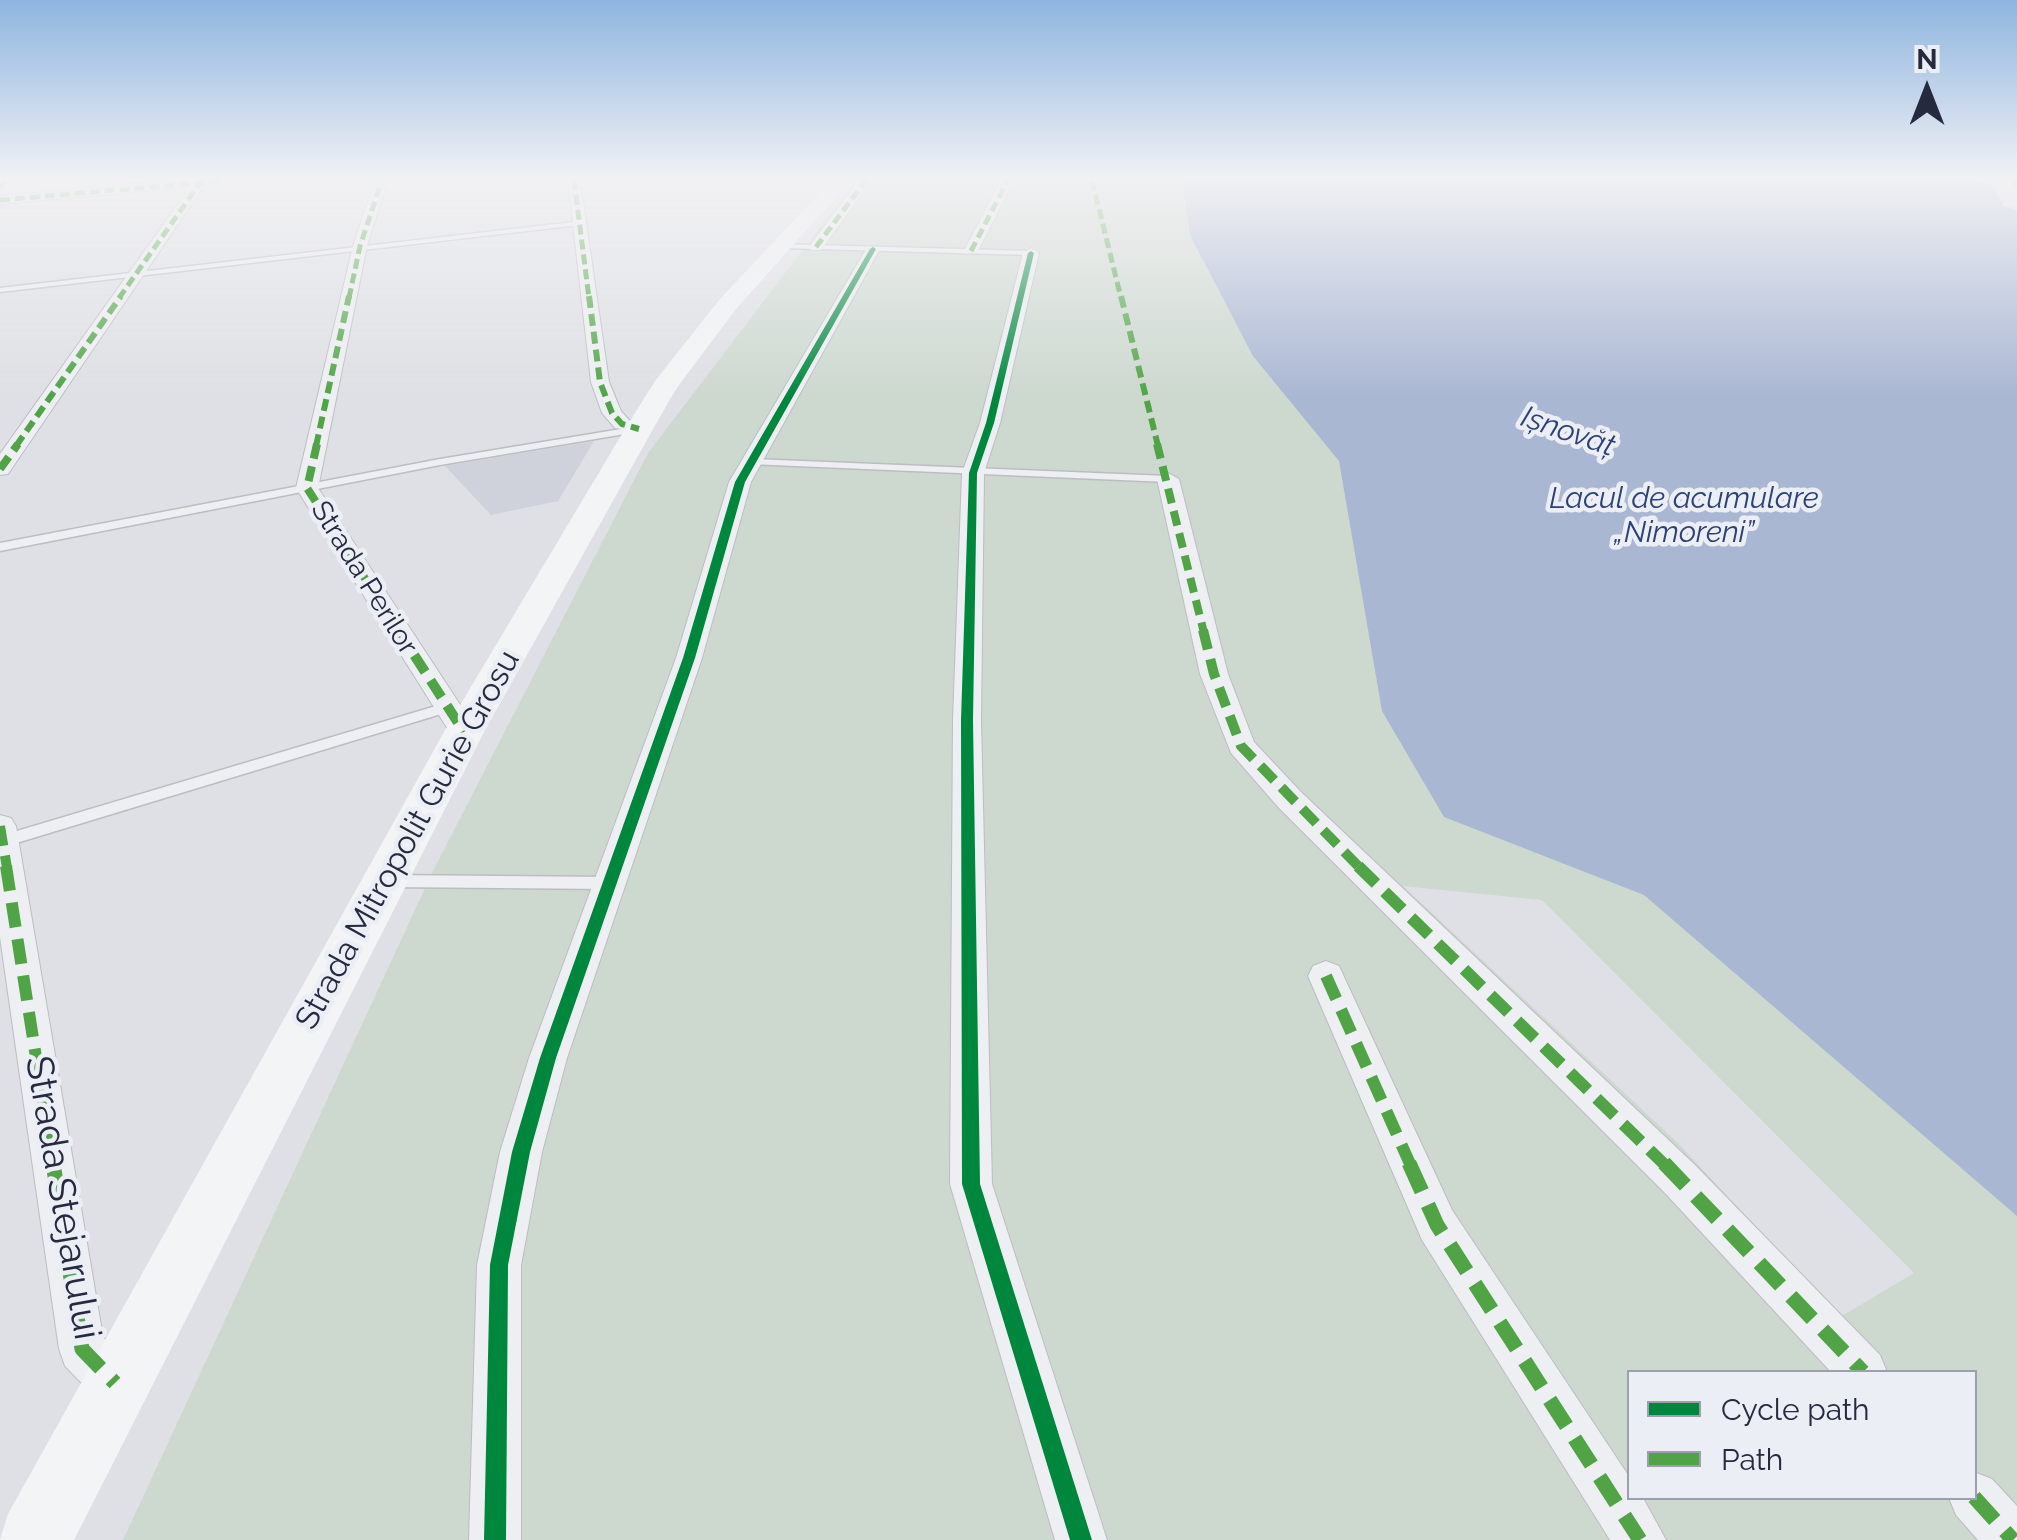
<!DOCTYPE html>
<html>
<head>
<meta charset="utf-8">
<style>
	body { margin:0 }
	#map { position:relative; width:2017px; height:1540px; overflow:hidden; background:#dfe0e5; font-family:Raleway,sans-serif }
	canvas { display:block }
	.legend { position:absolute; left:1627px; top:1370px; width:350px; height:130px; box-sizing:border-box; background:#ebeef5; border:2px solid #9ca0ac; margin:0; padding:12px 18px; list-style:none; font-size:30px; color:#252a3f }
	.legend li { display:flex; align-items:center; gap:20px; height:50px }
	.legend b { width:50px; border:2px solid #9ca0ac }
	.north { position:absolute; left:1877px; top:40px; width:100px; height:100px; -webkit-text-stroke:8px #ebeef5; paint-order:stroke; rotate:0deg; font-size:28px; font-weight:700; line-height:40px; text-align:center; color:#252a3f }
	.north::after { content:''; display:block; margin:auto; width:35px; height:45px; background:#252a3f; clip-path:polygon(50% 0,100% 100%,50% 72%,0 100%) }
</style>
</head>
<body>
<div id="map">
<canvas width="2017" height="1540"></canvas>
<ul class="legend">
<li><b style="height:12px;background:#00873e"></b>Cycle path</li>
<li><b style="height:12px;background:#50a446"></b>Path</li>
</ul>
<div class="north">N</div>
</div>
<script>
const ctx = document.querySelector('canvas').getContext('2d');
ctx.lineJoin = 'round';
function paint(path, color) {
  ctx.fillStyle = color;
  ctx.fill(path, 'evenodd');
}
function shape(rows) {
  const path = new Path2D();
  for (const r of rows) {
    path.moveTo(r[0], r[1]);
    for (let i = 2; i < r.length; i += 2) path.lineTo(r[i], r[i + 1]);
  }
  return path;
}
function trace(path, color, width, dash) {
  ctx.strokeStyle = color;
  ctx.lineWidth = width;
  ctx.lineCap = dash ? 'butt' : 'round';
  ctx.setLineDash(dash || []);
  ctx.stroke(path);
}
function write(font, color, halo, rows, align = 'center') {
  ctx.font = font + ' Raleway,sans-serif';
  ctx.lineWidth = 9;
  ctx.setLineDash([]);
  ctx.textBaseline = 'middle';
  ctx.strokeStyle = halo;
  ctx.fillStyle = color;
  for (const [text, x, y, turn = 0] of rows) {
    ctx.save();
    ctx.translate(x, y);
    ctx.rotate((+turn || 0) * Math.PI / 180);
    ctx.textAlign = isNaN(turn) ? turn : align;
    if (halo) ctx.strokeText(text, 0, 0);
    ctx.fillText(text, 0, 0);
    ctx.restore();
  }
}
paint(shape([
	[594,441,558,501,491,515,445,466]
]), '#cfd1db');
paint(shape([
	[856,180,1203,180,1652,873,2017,1156,2017,1540,123,1540,433,871,648,453],
	[1403,886,1542,900,1914,1273,1840,1317,1678,1143],
	[1630,1372,1974,1372,1974,1498,1630,1498]
]), '#cdd8cf');
paint(shape([
	[1182,180,1982,180,1995,188,2003,206,2017,210,2017,1216,1644,895,1444,817,1382,711,1339,461,1253,356,1190,235]
]), '#aab7d3');
const service = shape([
	[582,221,579,225,0,292,0,288,582,221],
	[778,244,1031,251,1035,253,1031,255,781,248,778,244],
	[639,426,643,427,643,431,440,465,0,551,0,543,440,459,639,426],
	[753,459,1168,476,1173,479,1168,482,749,464,749,460,753,459],
	[446,703,451,705,453,708,451,711,0,848,0,836,446,703],
	[388,875,609,877,615,879,617,883,615,887,609,889,388,887,382,885,380,881,382,877,388,875]
]);
const minor = shape([
	[182,180,235,180,204,186,8,474,0,475,0,454,190,187,0,204,0,196,182,180],
	[375,180,388,180,367,246,318,488,478,732,474,739,464,741,454,739,296,488,353,246,375,180],
	[568,180,580,180,609,382,621,411,629,420,646,425,646,433,615,428,602,413,591,382,568,180],
	[859,180,872,180,821,250,811,250,811,244,859,180],
	[1001,180,1014,180,978,251,966,254,964,251,1001,180],
	[868,246,880,249,751,482,702,658,567,1058,542,1152,521,1265,521,1540,469,1540,477,1265,500,1152,529,1058,676,658,729,482,868,246],
	[1031,248,1039,253,1000,423,984,473,981,720,992,1184,1107,1540,1055,1540,950,1184,953,720,962,473,980,423,1023,253,1031,248],
	[1168,473,1179,479,1228,674,1254,742,1301,792,1695,1165,1880,1355,1887,1372,1831,1372,1665,1193,1279,808,1231,753,1200,674,1157,479,1168,473],
	[0,815,11,818,16,826,103,1337,132,1366,139,1383,132,1400,115,1407,98,1400,65,1366,59,1349,0,937,0,815],
	[1326,961,1339,966,1452,1210,1630,1478,1630,1498,1643,1498,1666,1540,1610,1540,1422,1240,1308,976,1313,966,1326,961],
	[1974,1472,1992,1479,2017,1506,2017,1540,1978,1540,1956,1515,1949,1498,1974,1498,1974,1472]
]);
trace(service, '#bcbdc3', 3);
trace(minor, '#bcbdc3', 2);
paint(service, '#eeeff2');
paint(minor, '#eeeff2');
paint(shape([
	[832,180,851,180,736,309,676,389,653,429,484,732,74,1540,0,1540,8,1514,444,732,625,429,655,381,720,299,832,180]
]), '#f3f4f5');
trace(shape([
	[574,180,589,298],
	[1092,180,1121,298],
	[2013,180,2017,185],
	[0,187,7,180],
	[0,200,229,180],
	[816,247,866,180],
	[971,251,1008,180],
	[119,298,200,183],
	[349,298,360,246,382,180]
]), '#50a446', 5, [10, 5]);
trace(shape([
	[589,296,600,382,612,413,622,424,639,429],
	[1121,296,1158,446],
	[16,446,121,296],
	[316,446,349,296]
]), '#50a446', 6, [12, 6]);
trace(shape([
	[317,444,307,488,400,633],
	[1157,444,1204,633],
	[0,469,18,444]
]), '#50a446', 8, [15, 8]);
trace(shape([
	[398,630,464,732],
	[1203,630,1214,674,1241,746,1360,868],
	[0,826,7,868]
]), '#50a446', 10, [20, 10]);
trace(shape([
	[6,866,53,1166],
	[1358,866,1666,1166],
	[1326,976,1411,1166]
]), '#50a446', 12, [25, 12]);
trace(shape([
	[53,1163,82,1349,115,1383],
	[1409,1163,1437,1225,1640,1540],
	[1664,1163,1863,1372],
	[1974,1497,2013,1540]
]), '#50a446', 15, [31, 15]);
paint(shape([
	[873,247,876,249,745,482,695,658,556,1058,530,1152,508,1265,506,1540,484,1540,490,1265,512,1152,540,1058,683,658,735,482,870,249,873,247],
	[1031,251,1034,253,994,423,977,473,973,720,980,1184,1092,1540,1070,1540,962,1184,961,720,969,473,986,423,1028,253,1031,251]
]), '#00873e');
const sky = ctx.createLinearGradient(0, 0, 0, 396);
sky.addColorStop(0, '#8fb5e0');
sky.addColorStop(0.45, '#f1f1f3');
sky.addColorStop(1, '#f1f1f300');
ctx.fillStyle = sky;
ctx.fillRect(0, 0, 2017, 396);
write('28px', '#252a3f', '#ebeef5', [
	["Strada Perilor",364,578,58]
]);
write('italic 30px', '#2c4175', '#ebeef5', [
	["Ișnovăț",1568,432,19],
	["Lacul de acumulare",1684,499],
	["„Nimoreni”",1684,533]
]);
write('32px', '#252a3f', '#ebeef5', [
	["Strada Mitropolit Gurie Grosu",408,840,-61]
]);
write('38px', '#252a3f', '#ebeef5', [
	["Strada Stejarului",62,1198,80]
]);
</script>
</body>
</html>
